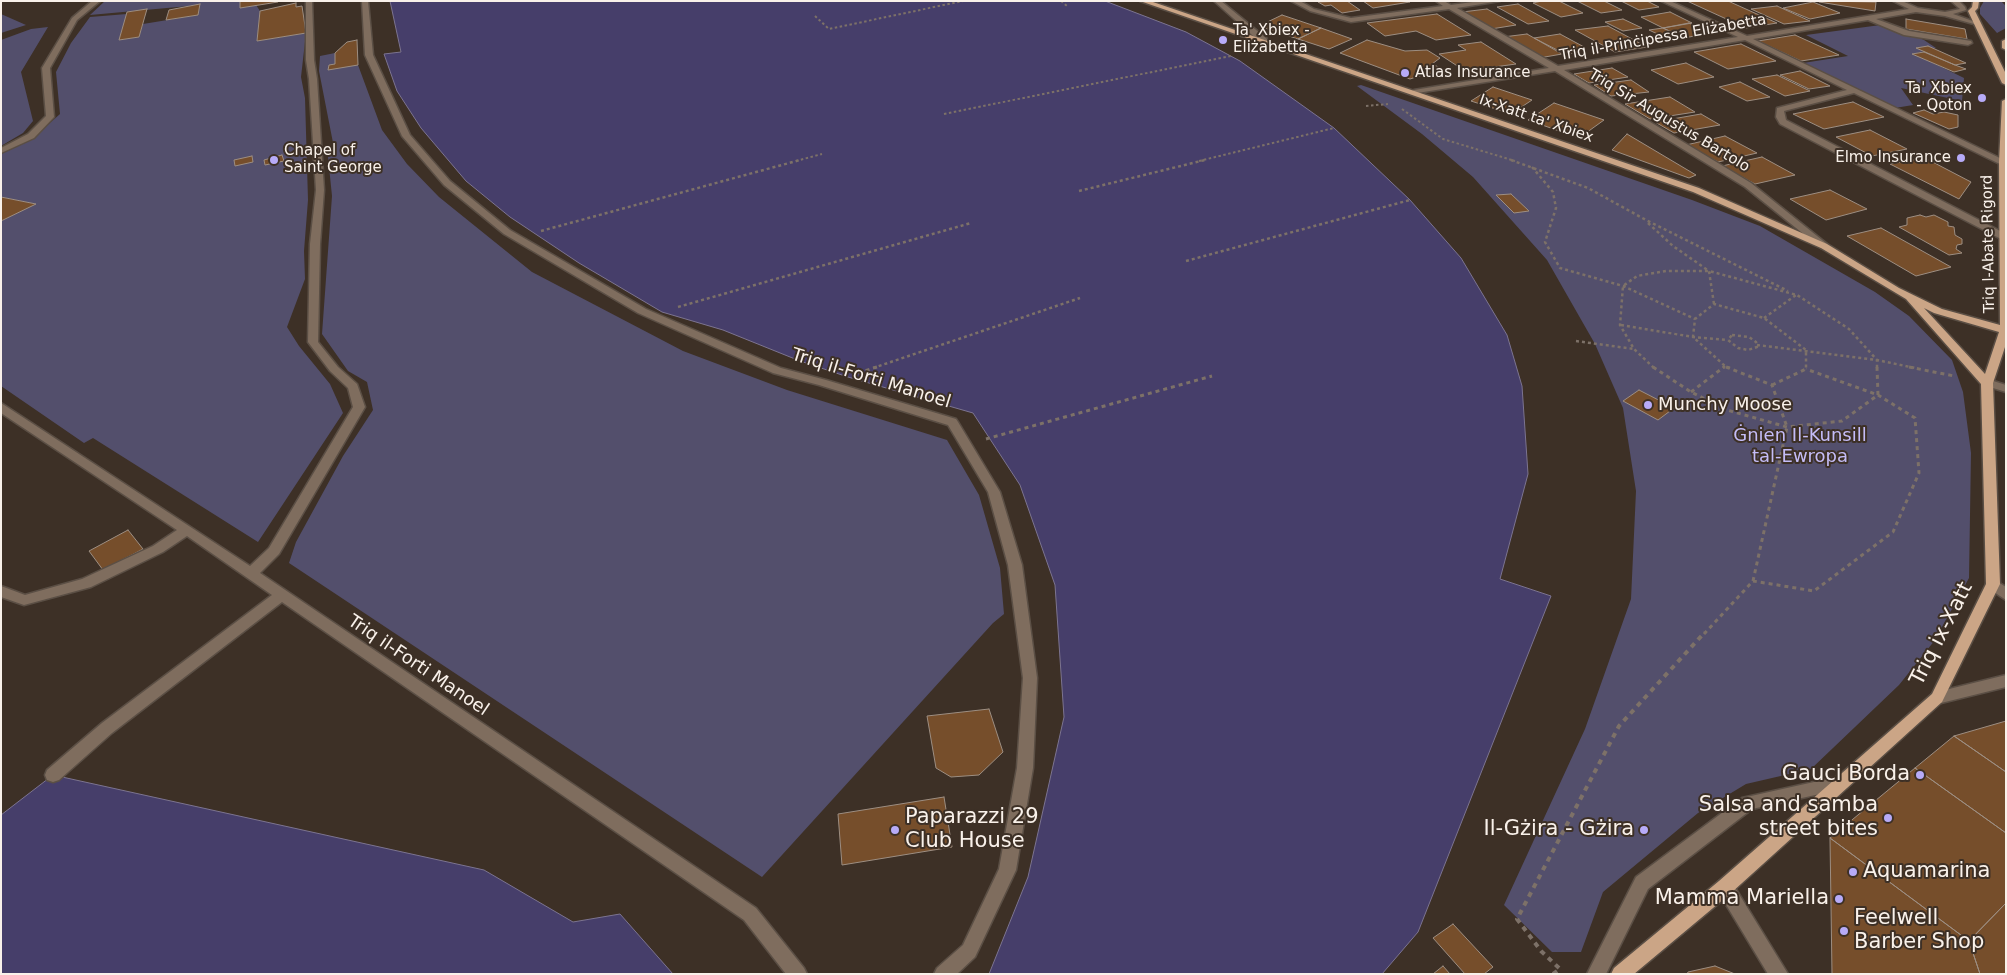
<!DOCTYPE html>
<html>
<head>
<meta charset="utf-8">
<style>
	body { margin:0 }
	#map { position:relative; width:2007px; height:975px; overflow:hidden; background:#3d3026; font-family:"DejaVu Sans",sans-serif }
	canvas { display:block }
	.frame { position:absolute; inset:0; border:2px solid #f9f1ea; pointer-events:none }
</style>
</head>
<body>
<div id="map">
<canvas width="2007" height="975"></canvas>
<div class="frame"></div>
</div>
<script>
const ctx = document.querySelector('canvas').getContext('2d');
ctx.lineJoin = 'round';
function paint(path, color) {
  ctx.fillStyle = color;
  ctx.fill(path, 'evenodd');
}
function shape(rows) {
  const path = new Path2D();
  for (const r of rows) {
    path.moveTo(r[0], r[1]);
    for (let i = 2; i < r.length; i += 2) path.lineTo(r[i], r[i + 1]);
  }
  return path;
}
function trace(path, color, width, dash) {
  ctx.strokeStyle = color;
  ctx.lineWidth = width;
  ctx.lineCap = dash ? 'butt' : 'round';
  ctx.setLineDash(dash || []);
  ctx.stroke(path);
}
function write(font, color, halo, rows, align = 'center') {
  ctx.font = font + ' "DejaVu Sans",sans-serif';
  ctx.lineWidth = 4;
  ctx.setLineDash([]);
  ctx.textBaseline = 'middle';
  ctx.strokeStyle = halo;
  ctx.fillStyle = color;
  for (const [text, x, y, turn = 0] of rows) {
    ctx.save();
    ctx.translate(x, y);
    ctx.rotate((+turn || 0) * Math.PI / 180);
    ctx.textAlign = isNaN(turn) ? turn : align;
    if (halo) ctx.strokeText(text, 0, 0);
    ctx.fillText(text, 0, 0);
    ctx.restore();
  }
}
paint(shape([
	[105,1,240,1,240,8,256,5,260,11,257,41,306,33,301,77,305,98,308,200,304,251,305,279,287,327,299,346,330,384,343,413,258,542,93,438,84,443,1,386,1,221,35,204,1,197,1,154,31,140,60,114,56,72,71,43,90,17,127,14,119,40,139,37,143,24,198,15,200,5,90,15],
	[1984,1,2001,1,2006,6,2006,28,1997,33,1980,14,1980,8],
	[1,14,26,25,1,33],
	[1888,24,1924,40,1936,48,1917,53,1921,57,1964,78,1962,101,1901,88,1913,105,1895,108,1803,63,1848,56,1806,35],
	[48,27,21,72,33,121,23,133,1,146,1,40,31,29],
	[335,53,335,64,329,65,329,69,358,65,382,130,407,164,439,197,532,272,683,351,787,390,947,440,979,495,1000,568,1004,614,993,623,762,877,289,563,296,542,343,456,373,410,367,382,348,371,322,334,332,196,328,157,335,153,319,71,320,56],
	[1361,85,1692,200,1760,226,1875,292,1909,316,1952,360,1963,392,1971,453,1969,578,1935,640,1899,685,1811,769,1746,784,1698,813,1603,892,1581,952,1552,952,1504,905,1585,729,1631,599,1636,491,1623,408,1595,344,1547,260,1473,177,1422,134,1357,86]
]), '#534f6c');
const water = shape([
	[390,1,1105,1,1186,32,1240,61,1334,128,1410,200,1461,258,1507,335,1522,386,1528,474,1500,579,1551,596,1418,932,1382,974,989,974,1028,877,1064,717,1055,585,1020,485,973,413,848,377,800,361,723,330,662,312,579,263,510,217,466,181,421,128,397,91,384,54,401,52,390,1],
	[53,775,484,870,573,922,620,914,673,974,1,974,1,815,53,775]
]);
paint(water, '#463e6a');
trace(water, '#7c7490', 1);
const building = shape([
	[240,1,278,1,278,2,240,8,240,1],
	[1347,1,1360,10,1342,13,1331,5,1325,6,1318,2,1347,1],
	[1363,1,1407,1,1410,2,1373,8,1363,1],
	[1542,1,1559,1,1583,13,1561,17,1533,3,1542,1],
	[1577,1,1604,1,1622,10,1601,13,1577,1],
	[1621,1,1647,1,1659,7,1639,10,1621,1],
	[1687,1,1728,1,1777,23,1746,28,1687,1],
	[1819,1,1876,2,1875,11,1819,2,1819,1],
	[1813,2,1840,13,1810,19,1783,8,1813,2],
	[296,3,296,7,302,6,306,33,257,41,260,11,296,3],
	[200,4,198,15,166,20,169,10,200,4],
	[1518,4,1549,21,1528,24,1497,7,1518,4],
	[1777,6,1810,21,1784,24,1751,9,1777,6],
	[147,9,139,37,119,40,127,12,147,9],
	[1487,9,1516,25,1491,29,1462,12,1487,9],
	[1670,12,1692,23,1663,28,1641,17,1670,12],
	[1437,14,1471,35,1436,40,1416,31,1385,36,1367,23,1437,14],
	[1282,15,1321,28,1298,39,1259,26,1282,15],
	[1623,19,1642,28,1623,31,1605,22,1623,19],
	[1906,19,1965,29,1967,39,1906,29,1906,19],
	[1689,23,1710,33,1684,38,1663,28,1689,23],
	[1608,26,1647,47,1615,52,1575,30,1608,26],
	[1321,28,1352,39,1329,49,1298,39,1321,28],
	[1663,28,1684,38,1670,40,1649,30,1663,28],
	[1527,34,1562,54,1539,58,1503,37,1527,34],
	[1560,34,1586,48,1571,50,1574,53,1565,54,1534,38,1560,34],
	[1795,35,1839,55,1801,61,1758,41,1795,35],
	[357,40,358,65,328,70,329,65,335,64,335,53,347,42,357,40],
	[1367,40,1405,51,1427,50,1440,58,1432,64,1447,71,1437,75,1429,73,1410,79,1340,53,1367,40],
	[1481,42,1516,64,1465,71,1439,54,1466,50,1458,45,1481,42],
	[1741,44,1776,61,1728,69,1694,52,1741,44],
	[1928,46,1966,63,1955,65,1916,48,1928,46],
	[1924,52,1955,65,1966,69,1954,72,1912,54,1924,52],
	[1686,63,1714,77,1678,84,1651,70,1686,63],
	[1612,68,1628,77,1589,83,1574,74,1612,68],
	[1800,71,1830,86,1809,89,1780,75,1800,71],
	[1777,75,1810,91,1785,96,1752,79,1777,75],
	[1631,80,1649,92,1611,96,1594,85,1631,80],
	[1740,82,1770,97,1747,101,1719,87,1740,82],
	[1493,87,1532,100,1511,114,1471,101,1493,87],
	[1670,97,1695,112,1650,119,1625,104,1670,97],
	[1853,102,1884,117,1824,129,1793,114,1853,102],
	[1554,103,1604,120,1579,138,1528,120,1554,103],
	[1924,110,1933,114,1944,112,1958,115,1958,127,1949,129,1913,113,1924,110],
	[1701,114,1720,125,1674,133,1655,122,1701,114],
	[1870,130,1907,149,1872,156,1836,137,1870,130],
	[1627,134,1696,175,1689,178,1612,150,1627,134],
	[1725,136,1757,153,1718,162,1686,145,1725,136],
	[282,155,284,161,265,165,264,160,282,155],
	[252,156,253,162,235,166,234,160,252,156],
	[1762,157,1795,175,1755,184,1722,166,1762,157],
	[1925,158,1971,182,1959,199,1890,164,1925,158],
	[1830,190,1867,209,1826,220,1790,199,1830,190],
	[1511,194,1529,211,1514,213,1496,195,1511,194],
	[1,197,36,204,1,221,1,197],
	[1920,215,1926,217,1934,215,1948,222,1948,226,1954,227,1955,235,1962,239,1962,244,1957,245,1956,249,1962,253,1949,255,1899,227,1907,225,1907,218,1920,215],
	[1881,228,1951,267,1916,276,1847,236,1881,228],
	[1639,390,1674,408,1658,420,1623,401,1639,390],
	[128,530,143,549,103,570,89,551,128,530],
	[989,709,1003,752,979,775,951,777,936,768,927,716,989,709],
	[2006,721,2006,772,1954,736,2006,721],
	[1954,736,2006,772,2006,833,1915,768,1954,736],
	[1915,768,2006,833,2006,903,1969,941,1830,838,1915,768],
	[944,797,952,847,842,865,838,814,944,797],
	[1830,838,1969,941,1980,974,1832,974,1830,838],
	[2006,903,2006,974,1980,974,1969,941,2006,903],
	[1453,924,1493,967,1484,974,1465,974,1433,938,1453,924],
	[1443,966,1450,974,1433,974,1443,966],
	[1715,966,1735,974,1687,974,1688,972,1715,966]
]);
paint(building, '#764e2b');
trace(building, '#9d8e82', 1);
const minor = shape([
	[92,1,100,1,77,20,50,68,54,117,34,138,1,153,1,148,28,134,46,116,42,68,72,18,92,1],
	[306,1,312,1,314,60,317,79,324,190,320,244,318,342,338,367,357,384,365,407,279,554,260,573,756,908,804,968,807,974,786,974,744,920,282,602,112,733,59,780,53,782,47,780,45,775,47,770,102,723,272,595,187,536,163,552,91,587,24,605,1,597,1,586,25,595,82,579,153,546,177,530,1,413,1,403,250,566,269,548,353,407,348,388,330,371,308,342,310,244,316,190,309,79,306,60,306,1],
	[362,1,368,1,373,55,410,135,450,181,510,230,646,309,781,368,826,380,956,419,958,422,1000,492,1022,565,1037,678,1033,768,1016,870,975,957,957,974,934,974,937,968,963,945,999,869,1017,768,1023,678,1008,565,988,492,948,425,819,385,773,373,638,313,504,234,444,185,402,136,365,55,362,1],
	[1214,1,1221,1,1267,39,1267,43,1261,43,1214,1],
	[1291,1,1300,1,1314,9,1351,18,1443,6,1436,1,1444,1,1451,5,1480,1,1500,1,1457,8,1558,66,1738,37,1661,1,1670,1,1747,36,1909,9,1893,1,1902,1,1918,8,1945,12,1960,9,1951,1,1959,1,1965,7,1966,10,1953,14,1981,24,1981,26,1945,16,1916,12,1876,19,1909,31,1971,41,1972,43,1968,45,1904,35,1868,20,1753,39,2006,161,2006,167,1854,93,1784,111,1786,120,2006,234,2006,239,2001,239,1780,124,1776,117,1777,108,1847,90,1745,40,1564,70,1751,183,1827,244,1827,248,1821,248,1745,187,1555,71,1411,94,1410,92,1414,90,1549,68,1449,9,1351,22,1310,11,1291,1],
	[1987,379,2006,385,2006,392,1983,385,1981,383,1983,381,1987,379],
	[1993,579,2006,587,2006,600,1988,588,1986,584,1988,580,1993,579],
	[2006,675,2006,687,1937,704,1932,702,1929,698,1932,694,1937,692,2006,675],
	[1841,776,1847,778,1849,783,1847,788,1752,809,1648,889,1606,974,1587,974,1636,877,1742,798,1841,776],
	[1725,879,1731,881,1788,974,1768,974,1719,893,1716,887,1719,881,1725,879]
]);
const major = shape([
	[1140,1,1150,1,1699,188,1827,244,1899,288,1942,309,2000,325,1999,162,2002,101,2006,99,2006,344,1993,383,2000,584,1942,702,1731,893,1634,974,1611,974,1614,968,1719,881,1932,694,1986,584,1981,384,1906,299,1821,248,1693,192,1140,1],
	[1924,308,1934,313,1999,332,1985,374,1924,308],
	[1973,1,1979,1,1978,8,1975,11,2006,74,2006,85,2002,83,1968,11,1972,7,1973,1],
	[2006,39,2006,50,2002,48,2002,41,2006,39]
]);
trace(minor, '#5b4f45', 3);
trace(major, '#5b4f45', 3);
trace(shape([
	[1061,1,1067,6],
	[815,16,829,29,963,1],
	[1366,106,1388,104],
	[1402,109,1443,139,1515,161],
	[944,114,1231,56],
	[796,161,822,154],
	[1199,161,1334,128]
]), '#7d7168', 2, [2.5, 2.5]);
trace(shape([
	[1511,160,1588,188,1646,220,1788,291],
	[1532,167,1553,192,1556,208,1545,242,1560,268,1623,286,1695,319],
	[1079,191,1205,160],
	[1648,223,1673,246,1709,271,1714,304],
	[541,231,800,160],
	[1186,261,1410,200],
	[678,307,971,223],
	[1764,318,1796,295],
	[1621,325,1693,337,1728,340],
	[1732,335,1749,337,1756,342,1757,347,1748,350,1738,348,1728,340,1732,335],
	[1576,341,1634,349],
	[1757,345,1877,360,1915,368],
	[873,368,1080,298],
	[1654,368,1634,349,1620,325,1623,286,1637,276,1666,271,1709,271,1797,295,1849,329,1877,360,1877,368],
	[1723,368,1725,366],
	[1730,368,1725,366,1693,337,1695,319,1714,304,1764,318,1806,350,1806,368]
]), '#7d7168', 2.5, [3, 3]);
trace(shape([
	[1653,367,1691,392,1727,410,1787,427,1842,421,1878,395,1877,367],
	[1726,367,1772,385],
	[1909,367,1954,376],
	[858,373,877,367],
	[1772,385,1806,369,1806,367],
	[1691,392,1724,367],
	[986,439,1212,376],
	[1753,581,1787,427,1772,385],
	[1704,634,1753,581,1814,591,1893,532,1919,473,1915,418,1878,395,1806,369]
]), '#7d7168', 3, [4, 4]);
trace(shape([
	[1553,974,1560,969,1541,951,1517,919,1619,726,1705,632]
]), '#7d7168', 4, [5, 5]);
paint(minor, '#7f6d5e');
paint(major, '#cba586');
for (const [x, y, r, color] of [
	[1223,40,5,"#b7abf8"],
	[1405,73,5,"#b7abf8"],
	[1982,98,5,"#b7abf8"],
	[1961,158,5,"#b7abf8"],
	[274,160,5,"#b7abf8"],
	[1648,405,5,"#b7abf8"],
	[1920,775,5,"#b7abf8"],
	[1888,818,5,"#b7abf8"],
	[895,830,5,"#b7abf8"],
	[1644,830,5,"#b7abf8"],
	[1853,872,5,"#b7abf8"],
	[1839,899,5,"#b7abf8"],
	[1844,931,5,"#b7abf8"]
]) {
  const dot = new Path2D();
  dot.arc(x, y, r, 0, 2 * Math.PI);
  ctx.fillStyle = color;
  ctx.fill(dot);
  trace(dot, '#3d3026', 2);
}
write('15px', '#f9f1ea', '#3d3026', [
	["Ta' Xbiex -",1233,31],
	["Eliżabetta",1233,48],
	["Atlas Insurance",1415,73],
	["Ta' Xbiex",1972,89,"right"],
	["- Qoton",1972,106,"right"],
	["Chapel of",284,151],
	["Saint George",284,168],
	["Elmo Insurance",1951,158,"right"]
], 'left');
write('15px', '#f9f1ea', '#3d3026', [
	["Triq il-Prinċipessa Eliżabetta",1663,38,-10],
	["Ix-Xatt ta' Xbiex",1536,119,19],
	["Triq Sir Augustus Bartolo",1669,121,31],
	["Triq l-Abate Rigord",1989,244,-91]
]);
write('18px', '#f9f1ea', '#3d3026', [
	["Triq il-Forti Manoel",871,379,17],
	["Triq il-Forti Manoel",418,666,34]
]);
write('18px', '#f9f1ea', '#3d3026', [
	["Munchy Moose",1658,405]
], 'left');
write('18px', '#c4bcf7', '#3d3026', [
	["Ġnien Il-Kunsill",1800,436],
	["tal-Ewropa",1800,457]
]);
write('21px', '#f9f1ea', '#3d3026', [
	["Triq ix-Xatt",1942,634,-63]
]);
write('21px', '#f9f1ea', '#3d3026', [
	["Gauci Borda",1910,775],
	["Salsa and samba",1878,806],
	["street bites",1878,830],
	["Paparazzi 29",905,818,"left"],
	["Club House",905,842,"left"],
	["Il-Gżira - Gżira",1634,830],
	["Aquamarina",1863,872,"left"],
	["Mamma Mariella",1829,899],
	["Feelwell",1854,919,"left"],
	["Barber Shop",1854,943,"left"]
], 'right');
</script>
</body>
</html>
